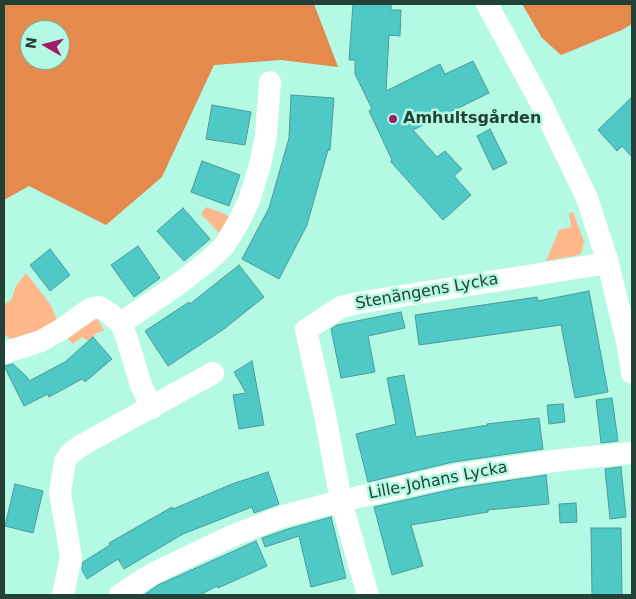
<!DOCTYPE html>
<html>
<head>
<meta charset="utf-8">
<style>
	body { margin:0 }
	#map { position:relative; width:636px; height:599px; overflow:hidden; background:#b3f9e3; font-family:"DejaVu Sans",sans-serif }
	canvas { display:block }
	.frame { position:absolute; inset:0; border:5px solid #244138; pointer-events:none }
	.north { position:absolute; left:20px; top:20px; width:50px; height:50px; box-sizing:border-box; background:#b3f9e3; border:1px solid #7aaf9f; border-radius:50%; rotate:278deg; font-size:14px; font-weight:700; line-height:20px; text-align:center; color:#244138 }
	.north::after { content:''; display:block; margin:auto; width:18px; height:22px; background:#a21b66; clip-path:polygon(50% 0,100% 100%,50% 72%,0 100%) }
</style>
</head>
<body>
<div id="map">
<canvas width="636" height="599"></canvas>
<div class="frame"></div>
<div class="north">N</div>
</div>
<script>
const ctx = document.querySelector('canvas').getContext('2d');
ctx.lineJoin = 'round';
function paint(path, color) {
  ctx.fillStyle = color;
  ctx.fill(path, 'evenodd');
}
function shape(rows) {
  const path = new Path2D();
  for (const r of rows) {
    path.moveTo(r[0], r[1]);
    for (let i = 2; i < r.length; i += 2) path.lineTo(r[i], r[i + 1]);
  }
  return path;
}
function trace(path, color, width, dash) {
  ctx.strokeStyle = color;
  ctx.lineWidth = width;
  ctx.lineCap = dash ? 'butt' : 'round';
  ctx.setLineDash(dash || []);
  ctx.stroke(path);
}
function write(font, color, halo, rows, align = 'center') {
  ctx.font = font + ' "DejaVu Sans",sans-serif';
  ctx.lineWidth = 5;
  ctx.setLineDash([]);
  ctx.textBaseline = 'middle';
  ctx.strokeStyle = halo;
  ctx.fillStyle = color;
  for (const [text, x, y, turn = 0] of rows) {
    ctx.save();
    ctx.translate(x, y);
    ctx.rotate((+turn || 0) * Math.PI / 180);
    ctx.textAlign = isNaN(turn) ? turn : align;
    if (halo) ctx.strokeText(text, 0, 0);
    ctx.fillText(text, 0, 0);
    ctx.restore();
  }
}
paint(shape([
	[206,207,225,214,229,217,219,233,201,214],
	[573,212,584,241,582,252,579,255,546,261,559,230,571,227,569,213],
	[26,273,50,304,58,322,50,330,11,339,4,334,4,305,11,300,16,286],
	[97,318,104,330,97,333,88,341,82,337,73,344,66,337]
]), '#ffb88c');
paint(shape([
	[4,4,314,4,338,67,281,60,214,65,162,177,106,225,29,186,4,200],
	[30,30,60,30,60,60,30,60],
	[522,4,632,4,632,24,622,30,561,55,542,38]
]), '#e48a4d');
const building = shape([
	[353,4,391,4,391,10,401,10,400,36,389,35,386,91,440,64,445,74,473,61,489,93,413,130,437,157,445,151,462,169,454,176,471,195,443,220,391,162,392,160,369,111,372,109,355,74,355,60,349,60,353,4],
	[291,95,334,98,330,150,328,150,307,225,279,279,242,259,269,208,289,138,291,95],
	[632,97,632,157,622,146,617,151,598,130,632,97],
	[212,105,251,112,245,145,206,139,212,105],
	[490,129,507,163,493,170,477,136,490,129],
	[202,161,240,175,229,206,191,192,202,161],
	[183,208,210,239,184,261,157,231,183,208],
	[138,246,160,278,134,297,111,265,138,246],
	[50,249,70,275,50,291,30,265,50,249],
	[239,265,264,297,224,329,168,366,145,331,189,302,190,304,239,265],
	[589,291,608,392,575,398,561,325,419,345,415,315,537,297,538,301,589,291],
	[401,312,405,328,368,336,375,372,341,378,331,329,337,325,401,312],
	[93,337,112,359,85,382,82,379,49,397,48,394,24,406,4,366,13,364,27,377,29,381,65,362,93,337],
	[252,361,264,425,239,429,233,395,246,393,234,372,252,361],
	[404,375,416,437,488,425,487,424,539,418,543,449,453,462,368,482,356,434,396,424,387,378,404,375],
	[612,398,618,441,601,443,596,400,612,398],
	[563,404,565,422,549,424,547,405,563,404],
	[621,467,626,517,610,519,605,469,621,467],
	[268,472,279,504,254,513,252,507,183,534,124,569,118,559,87,579,82,570,83,562,110,545,109,543,172,507,173,509,232,484,268,472],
	[546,475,549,504,488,510,488,512,411,525,423,566,392,575,374,507,458,488,546,475],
	[15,484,43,491,33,533,5,526,15,484],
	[576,503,577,522,560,523,559,504,576,503],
	[331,517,346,578,311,587,299,536,265,547,262,538,288,529,331,517],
	[591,528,621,528,622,595,592,595,591,528],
	[256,541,267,566,218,588,217,586,200,595,144,595,158,585,256,541]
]);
paint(building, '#4fc9c5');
trace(building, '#4e9a98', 1);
trace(shape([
	[487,4,541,103,587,198,608,263,628,346,632,373],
	[121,323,176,286,208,261,224,246,237,225,249,201,260,165,266,136,270,82],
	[4,353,41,341,62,329,90,309,99,307,109,313,121,323,127,339,141,385,152,408],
	[63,595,71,557,60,493,65,461,71,453,82,445,213,373],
	[120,595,152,574,234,535,284,516,341,501,325,415,306,330,324,318,341,307,358,303,608,263],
	[368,595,341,501,456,475,561,460,632,453]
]), '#fff', 22);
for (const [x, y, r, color] of [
	[393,119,5,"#a21b66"]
]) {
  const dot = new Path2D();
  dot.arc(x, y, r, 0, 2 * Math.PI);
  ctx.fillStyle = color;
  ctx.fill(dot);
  trace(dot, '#b3f9e3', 2);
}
write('bold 16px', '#244138', '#b3f9e3', [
	["Amhultsgården",403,119]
], 'left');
write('16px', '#244138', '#b3f9e3', [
	["Stenängens Lycka",427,292,-10],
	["Lille-Johans Lycka",438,481,-11]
]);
</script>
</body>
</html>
